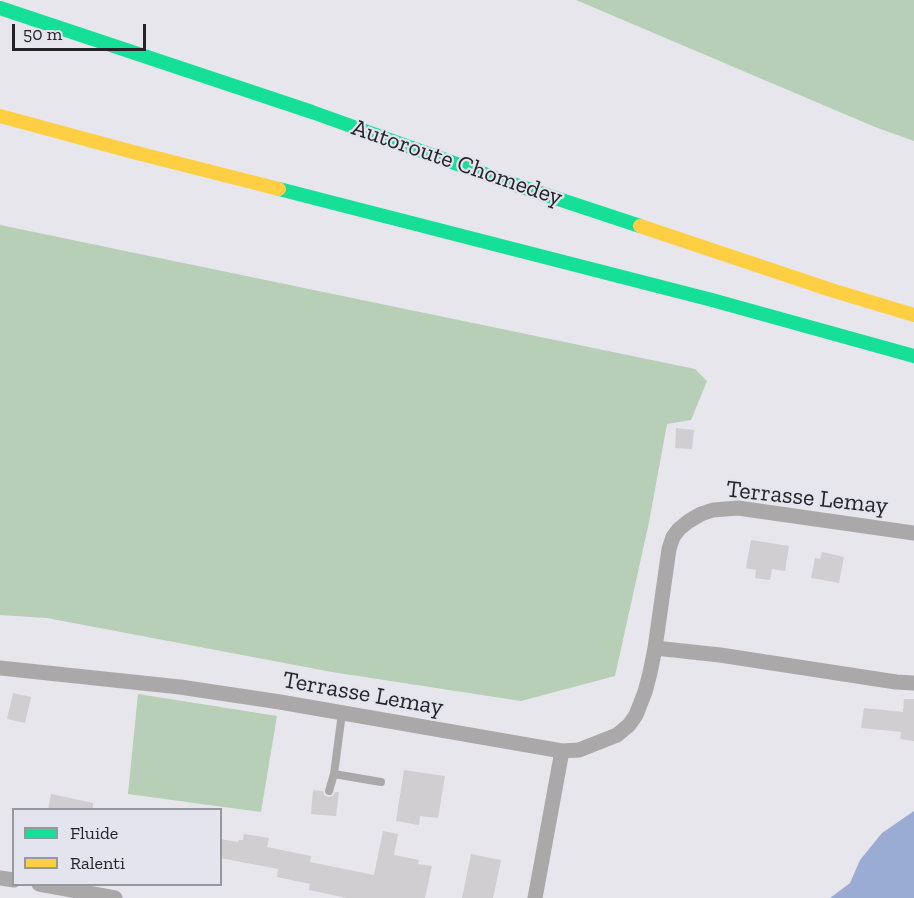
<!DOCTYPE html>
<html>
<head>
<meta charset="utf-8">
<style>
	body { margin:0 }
	#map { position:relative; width:914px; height:898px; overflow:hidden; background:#e6e6ec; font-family:"Zilla Slab",serif }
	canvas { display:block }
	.legend { position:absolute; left:12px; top:808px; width:210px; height:78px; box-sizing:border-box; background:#e4e4ee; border:2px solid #97979f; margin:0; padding:8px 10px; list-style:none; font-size:18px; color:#242428 }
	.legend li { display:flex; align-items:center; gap:12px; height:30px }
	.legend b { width:30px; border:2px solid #97979f }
	.scale { position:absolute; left:12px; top:24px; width:134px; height:27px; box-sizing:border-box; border:3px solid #242428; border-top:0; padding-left:8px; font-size:18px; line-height:21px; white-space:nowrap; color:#242428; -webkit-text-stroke:4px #e4e4ee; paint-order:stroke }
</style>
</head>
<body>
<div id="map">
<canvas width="914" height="898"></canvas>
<ul class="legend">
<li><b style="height:8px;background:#16e098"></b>Fluide</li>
<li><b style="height:8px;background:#ffcf43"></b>Ralenti</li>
</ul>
<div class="scale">50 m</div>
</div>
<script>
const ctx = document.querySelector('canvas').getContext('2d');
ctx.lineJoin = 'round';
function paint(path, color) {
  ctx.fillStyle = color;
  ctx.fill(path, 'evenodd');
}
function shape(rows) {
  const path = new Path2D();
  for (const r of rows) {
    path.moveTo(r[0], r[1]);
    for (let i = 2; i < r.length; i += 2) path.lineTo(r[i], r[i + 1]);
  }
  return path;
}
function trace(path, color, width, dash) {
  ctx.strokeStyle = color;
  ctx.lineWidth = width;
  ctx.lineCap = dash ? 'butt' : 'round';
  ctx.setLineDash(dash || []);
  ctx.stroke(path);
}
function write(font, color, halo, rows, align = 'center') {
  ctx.font = font + ' "Zilla Slab",serif';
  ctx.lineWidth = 4.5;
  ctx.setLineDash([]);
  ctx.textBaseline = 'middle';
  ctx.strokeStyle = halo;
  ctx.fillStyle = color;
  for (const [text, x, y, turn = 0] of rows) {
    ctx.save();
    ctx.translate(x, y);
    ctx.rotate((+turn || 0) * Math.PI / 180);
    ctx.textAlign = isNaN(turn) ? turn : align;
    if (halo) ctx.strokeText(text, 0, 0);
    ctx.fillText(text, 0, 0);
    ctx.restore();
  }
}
paint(shape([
	[576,0,914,0,914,141,875,127],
	[0,225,695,369,707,381,691,420,667,424,649,522,615,676,521,701,332,672,47,618,0,615],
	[138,694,277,716,261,812,128,794]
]), '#b6cfb6');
paint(shape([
	[914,811,914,898,830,898,850,883,860,860,882,833]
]), '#9aacd4');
paint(shape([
	[676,428,694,430,692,449,675,448],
	[751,540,789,546,785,571,772,569,770,580,755,578,756,570,746,568],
	[822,552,844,557,839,583,811,578,815,558,820,559],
	[13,693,31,697,25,723,7,719],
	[904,699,914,699,914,741,900,739,901,732,861,728,864,708,903,712],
	[404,770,445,776,438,818,420,816,419,825,396,821],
	[313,790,323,791,324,795,328,797,333,796,335,792,339,792,336,816,311,814],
	[51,794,93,803,93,810,48,810],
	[383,831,398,834,394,855,419,860,418,864,432,866,425,898,347,898,309,890,310,884,277,877,278,869,220,858,220,839,238,842,239,840,243,840,244,834,269,838,267,847,311,856,310,862,374,875],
	[471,854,501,860,493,898,462,898]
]), '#d0ced0');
trace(shape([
	[342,713,334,774,381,782],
	[329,791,334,774]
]), '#aaa8a8', 8);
trace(shape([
	[655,648,720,655,896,682,914,683],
	[0,668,180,687,280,702,562,751,579,750,617,735,629,725,636,715,645,692,650,673,655,648,669,549,673,537,679,529,689,521,701,514,713,510,738,508,914,533],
	[0,878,14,880],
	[39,884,115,898],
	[535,898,562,751]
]), '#aaa8a8', 15);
trace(shape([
	[0,8,312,112,510,183,640,226],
	[279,189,712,300,914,356]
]), '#16e098', 14);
trace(shape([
	[0,116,133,152,279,189],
	[640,226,831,290,914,315]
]), '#ffcf43', 14);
write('24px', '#242428', '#e4e4ee', [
	["Autoroute Chomedey",457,163,19],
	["Terrasse Lemay",807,498,6],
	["Terrasse Lemay",363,694,10]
]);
</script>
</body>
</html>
